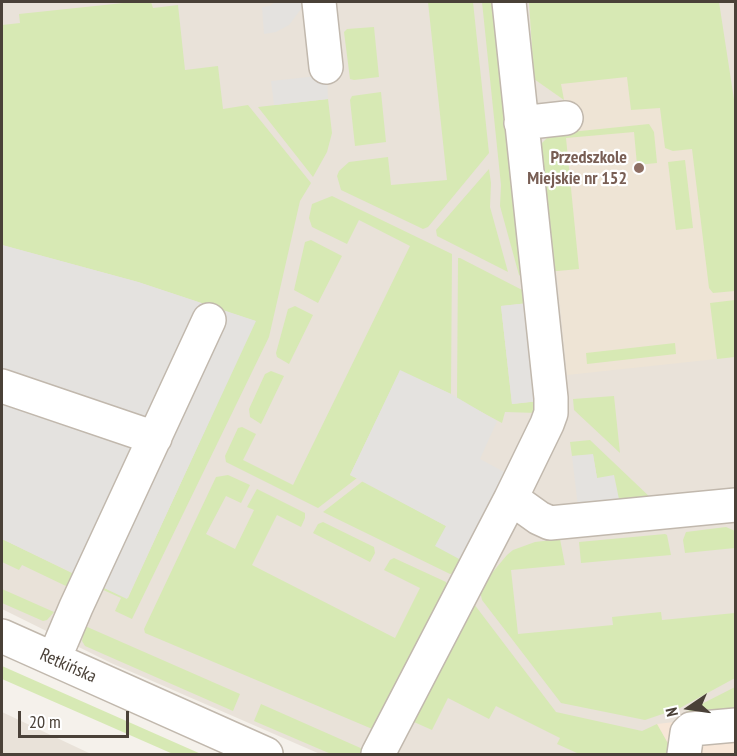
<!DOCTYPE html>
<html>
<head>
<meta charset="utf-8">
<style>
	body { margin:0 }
	#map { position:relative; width:737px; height:756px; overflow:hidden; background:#f5f1eb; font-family:"PT Sans Narrow",sans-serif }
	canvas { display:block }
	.frame { position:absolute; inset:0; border:3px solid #4a4138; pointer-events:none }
	.north { position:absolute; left:659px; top:678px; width:60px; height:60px; -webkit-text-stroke:4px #fff; paint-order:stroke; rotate:257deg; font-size:16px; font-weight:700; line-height:24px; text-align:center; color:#4a4138 }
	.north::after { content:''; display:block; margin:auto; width:21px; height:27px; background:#4a4138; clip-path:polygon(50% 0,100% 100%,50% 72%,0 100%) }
	.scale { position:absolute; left:18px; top:711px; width:111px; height:27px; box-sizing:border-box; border:3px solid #4a4138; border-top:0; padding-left:8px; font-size:18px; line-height:21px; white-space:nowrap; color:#4a4138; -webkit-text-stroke:4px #fff; paint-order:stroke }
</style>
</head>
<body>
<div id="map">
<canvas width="737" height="756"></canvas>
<div class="frame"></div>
<div class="north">N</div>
<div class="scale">20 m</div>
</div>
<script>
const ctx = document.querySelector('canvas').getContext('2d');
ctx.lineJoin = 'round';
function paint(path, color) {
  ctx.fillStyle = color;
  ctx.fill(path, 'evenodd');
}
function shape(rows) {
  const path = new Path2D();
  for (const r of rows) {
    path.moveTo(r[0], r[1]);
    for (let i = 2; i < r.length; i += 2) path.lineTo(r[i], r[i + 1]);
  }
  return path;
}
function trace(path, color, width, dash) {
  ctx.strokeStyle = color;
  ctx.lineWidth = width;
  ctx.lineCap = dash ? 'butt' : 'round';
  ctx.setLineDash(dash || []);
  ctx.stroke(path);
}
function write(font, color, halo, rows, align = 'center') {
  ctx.font = font + ' "PT Sans Narrow",sans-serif';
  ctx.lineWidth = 4.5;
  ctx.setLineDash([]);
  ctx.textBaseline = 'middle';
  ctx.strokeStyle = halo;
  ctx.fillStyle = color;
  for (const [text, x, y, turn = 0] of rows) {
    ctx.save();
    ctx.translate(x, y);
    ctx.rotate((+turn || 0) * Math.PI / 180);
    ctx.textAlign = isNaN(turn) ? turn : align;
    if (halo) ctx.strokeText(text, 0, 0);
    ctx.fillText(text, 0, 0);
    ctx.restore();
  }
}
paint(shape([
	[2,2,735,2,735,754,320,754,111,663,2,609],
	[2,712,91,754,2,754]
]), '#e9e2d9');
paint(shape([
	[735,715,735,754,660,754,657,724]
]), '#f7e6d7');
paint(shape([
	[529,2,707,2,735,189,735,357,567,375,544,147,568,132,564,100,534,79]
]), '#eee4d5');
paint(shape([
	[133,2,151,2,153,8,178,5,185,70,218,66,223,109,248,105,311,183,300,201,269,337,132,619,115,611,121,598,101,589,102,587,128,598,255,321,138,282,2,245,2,25,20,23,19,14],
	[428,2,473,2,489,153,428,227,423,229,341,190,337,176,339,171,349,162,388,157,391,185,447,180],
	[482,2,498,2,526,279,519,275,500,206,501,185],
	[529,2,719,2,735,106,735,291,713,293,709,288,692,149,673,151,665,148,660,108,631,110,627,77,561,84,564,100,534,79],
	[374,27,379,77,354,80,350,79,344,32,347,29],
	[381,92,386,142,355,146,350,100,352,96],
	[328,99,332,133,327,152,313,177,258,107],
	[649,124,654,132,657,163,637,165,634,132,566,138,579,269,547,272,535,150,551,134],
	[685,160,693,228,676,230,668,162],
	[489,169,491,183,490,207,508,272,437,236,436,230],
	[332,196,452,254,451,394,400,371,350,475,357,478,318,508,226,462,225,456,238,428,242,427,256,434,243,460,293,485,410,246,359,220,347,244,312,227,309,218,312,204],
	[311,240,342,256,318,303,294,290,305,242],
	[458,258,460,258,528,293,529,303,501,306,512,404,539,401,537,413,505,412,502,423,457,399],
	[735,300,735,357,717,359,710,303],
	[295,306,313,315,289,364,277,357,276,353,288,309],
	[675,343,676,354,587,364,586,353],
	[271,371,284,376,261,424,250,417,249,409,265,374],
	[614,396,620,453,574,410,573,399],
	[590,440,653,500,620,504,597,478,593,455,572,456,570,442],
	[228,475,250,485,241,503,226,496,206,534,235,549,254,510,247,507,257,489,305,513,305,518,301,527,277,515,252,565,395,638,420,588,384,570,390,560,394,558,446,582,449,589,377,731,145,633,144,629,216,477],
	[363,481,446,526,461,560,454,573,450,574,323,512],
	[323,522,374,547,375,553,370,562,313,533,318,524],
	[726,527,735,531,735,548,685,553,683,540,686,532],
	[665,534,667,535,671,555,581,563,579,542],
	[2,539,74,574,68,587,22,565,19,570,2,562],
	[560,539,565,565,511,570,518,634,613,625,612,617,661,612,662,620,735,613,735,678,680,708,645,720,561,703,482,600,480,591,481,586,507,555,513,550,535,542],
	[2,589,54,612,47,620,43,621,2,603],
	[474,604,556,712,642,731,657,724,674,754,576,754,577,753,557,744,560,738,496,706,489,719,448,698,432,730,414,722],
	[85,626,240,694,233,711,85,646,82,641],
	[2,666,201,754,173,754,2,679],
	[735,687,735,715,685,721,682,714],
	[261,704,365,750,362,754,331,754,254,721]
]), '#d7e9b4');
paint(shape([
	[275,2,304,2,301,9,289,25,276,32,264,34,262,7,270,6],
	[327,75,328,99,274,105,271,81],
	[2,245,138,282,256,321,127,599,2,539],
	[529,303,539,401,512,404,501,306],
	[400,370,451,394,497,421,480,459,506,473,461,560,435,546,446,526,350,475],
	[593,454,597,478,614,475,620,504,578,507,572,456]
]), '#e4e2df');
const minor = shape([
	[319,2,326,67],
	[509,2,551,398,551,413,547,424,511,498],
	[521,123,566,118],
	[2,386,155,438],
	[2,636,266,754],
	[54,659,76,607,209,320],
	[378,754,511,498,539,518,550,523,736,505],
	[684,754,687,733,691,729,736,725]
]);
trace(minor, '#c1b8ad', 36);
trace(minor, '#fff', 33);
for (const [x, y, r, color] of [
	[639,168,6,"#8d6e63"]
]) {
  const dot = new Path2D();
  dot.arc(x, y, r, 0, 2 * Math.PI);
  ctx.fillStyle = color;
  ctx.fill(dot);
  trace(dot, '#fff', 2);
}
write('bold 18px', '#785e54', '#fff', [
	["Przedszkole",627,158],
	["Miejskie nr 152",627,179]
], 'right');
write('18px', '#4a4138', '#fff', [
	["Retkińska",68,666,24]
]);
</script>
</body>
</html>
